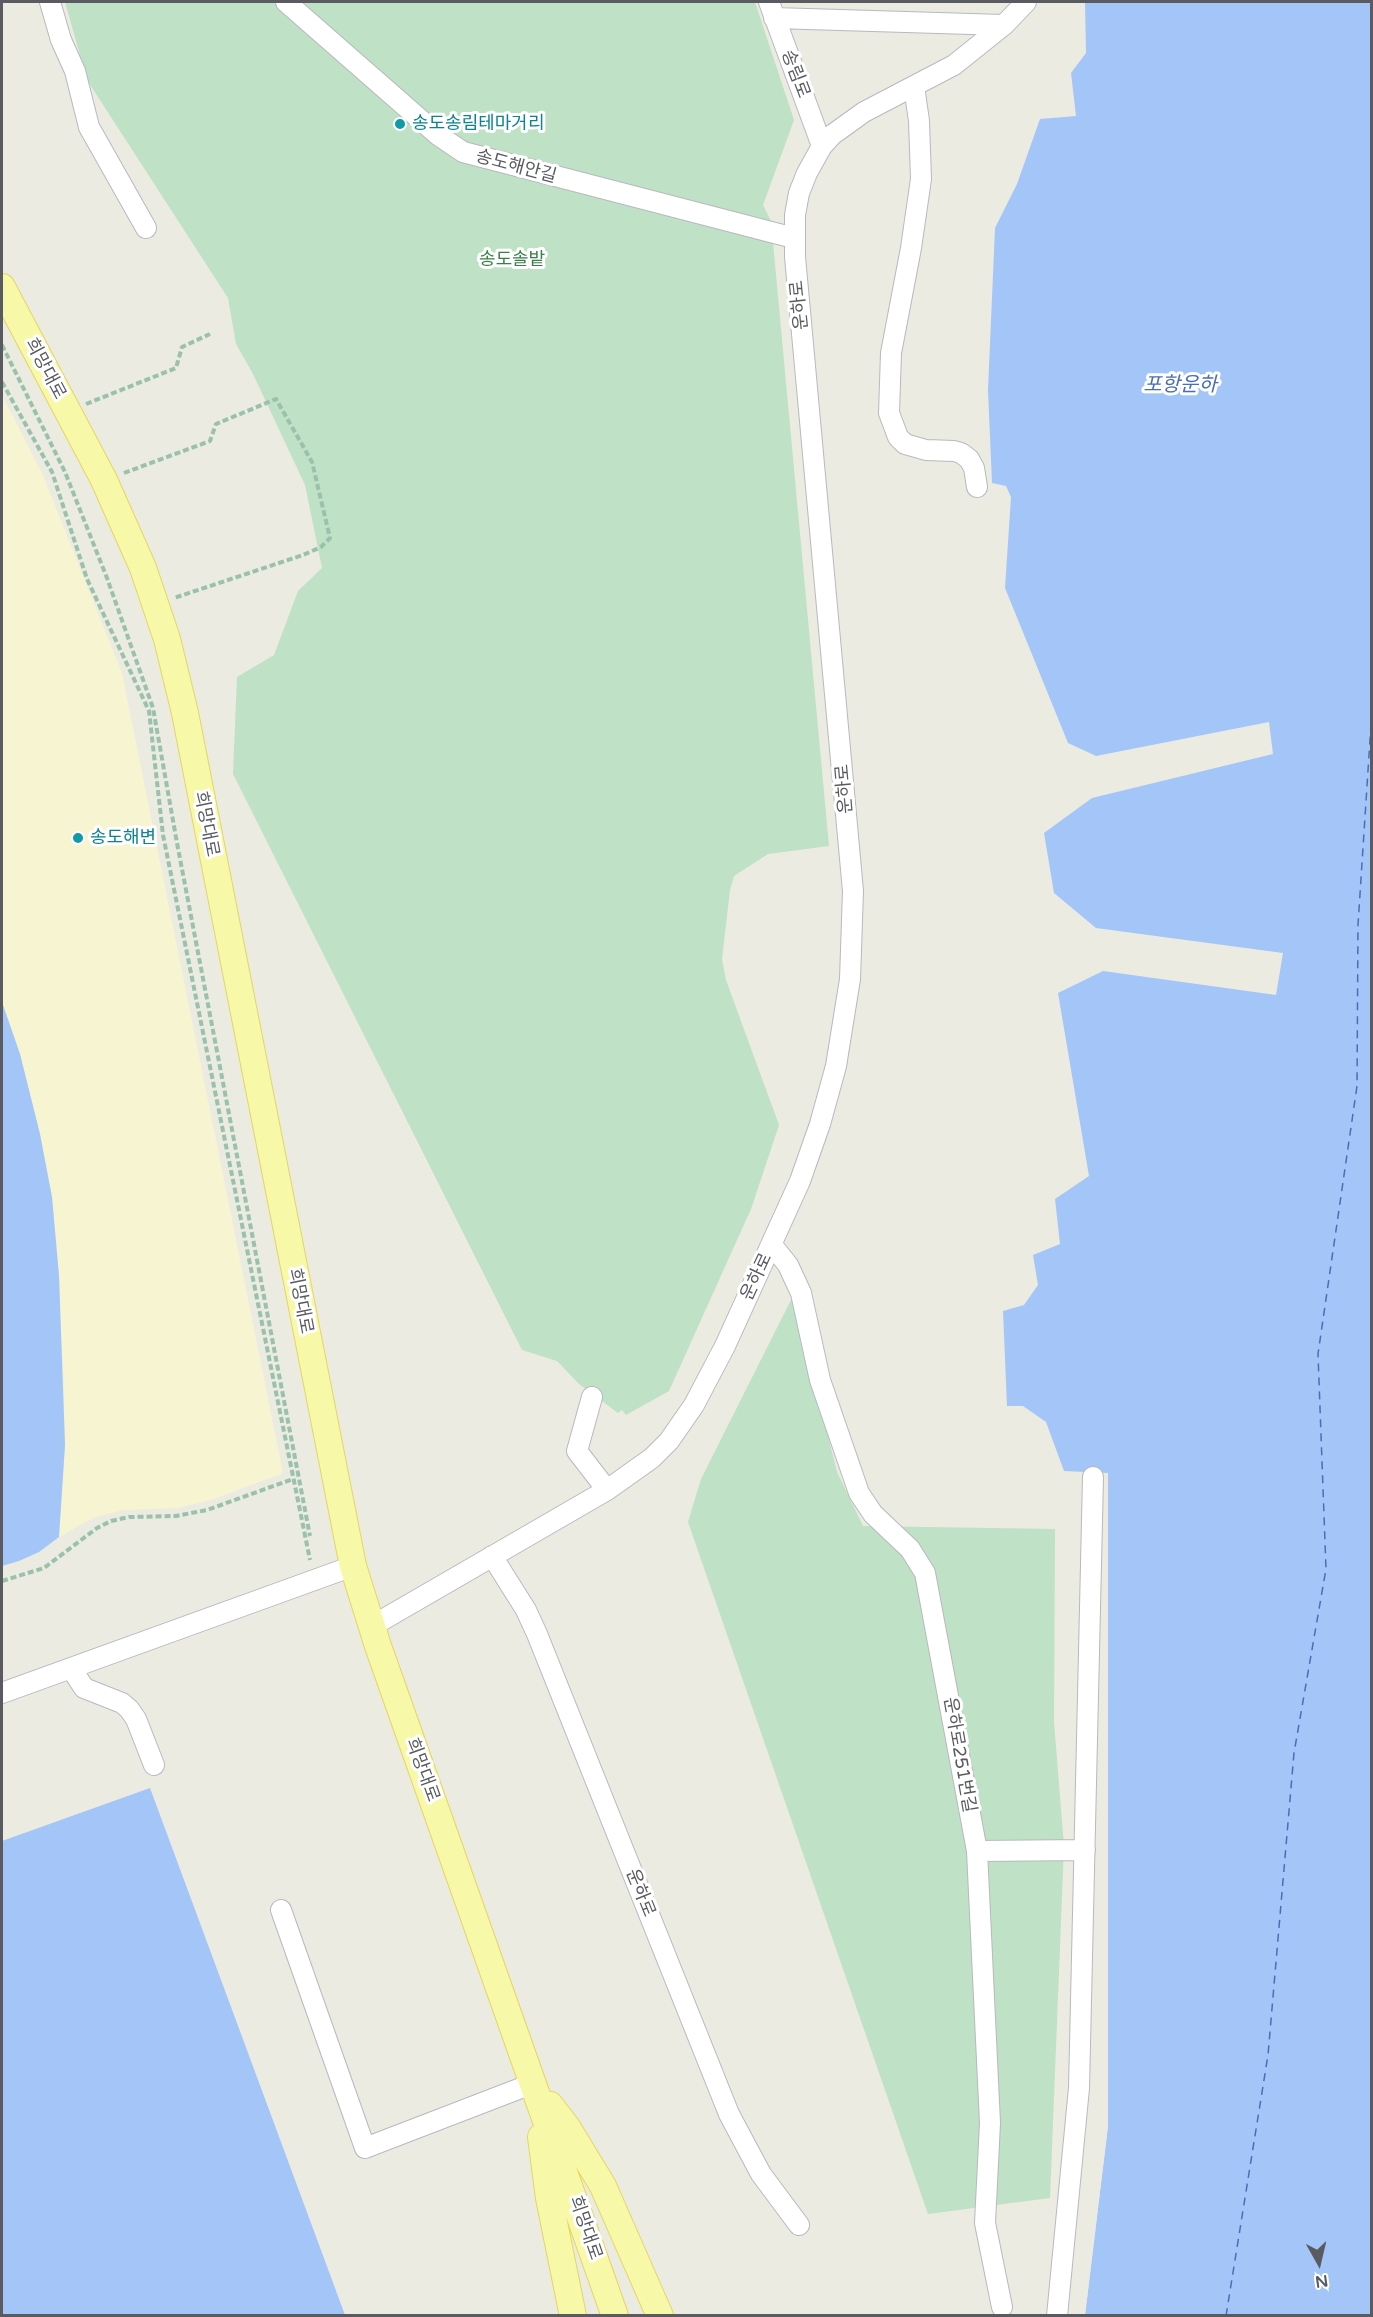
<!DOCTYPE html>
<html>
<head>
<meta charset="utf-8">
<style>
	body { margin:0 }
	#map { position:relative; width:1373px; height:2317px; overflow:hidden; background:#ebebe1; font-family:"Varela Round",sans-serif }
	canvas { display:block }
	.frame { position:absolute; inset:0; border:3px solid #595b61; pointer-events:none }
	.north { position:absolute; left:1289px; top:2233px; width:60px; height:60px; -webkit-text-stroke:4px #fff; paint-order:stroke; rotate:172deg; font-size:16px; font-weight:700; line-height:24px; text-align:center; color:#595b61 }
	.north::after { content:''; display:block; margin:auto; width:21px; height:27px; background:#595b61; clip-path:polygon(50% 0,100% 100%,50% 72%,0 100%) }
</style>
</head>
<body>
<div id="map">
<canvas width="1373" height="2317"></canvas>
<div class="frame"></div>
<div class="north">N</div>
</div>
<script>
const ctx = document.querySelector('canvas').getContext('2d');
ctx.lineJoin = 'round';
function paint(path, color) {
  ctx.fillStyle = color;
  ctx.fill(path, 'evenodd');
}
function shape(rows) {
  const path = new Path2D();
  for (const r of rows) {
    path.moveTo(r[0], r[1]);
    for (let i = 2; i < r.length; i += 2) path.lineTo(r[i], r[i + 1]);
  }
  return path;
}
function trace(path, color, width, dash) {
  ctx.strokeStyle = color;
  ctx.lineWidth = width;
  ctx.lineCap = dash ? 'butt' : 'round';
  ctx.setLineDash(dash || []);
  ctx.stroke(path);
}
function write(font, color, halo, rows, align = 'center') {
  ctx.font = font + ' "Varela Round","Noto Sans KR",sans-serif';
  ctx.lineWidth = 6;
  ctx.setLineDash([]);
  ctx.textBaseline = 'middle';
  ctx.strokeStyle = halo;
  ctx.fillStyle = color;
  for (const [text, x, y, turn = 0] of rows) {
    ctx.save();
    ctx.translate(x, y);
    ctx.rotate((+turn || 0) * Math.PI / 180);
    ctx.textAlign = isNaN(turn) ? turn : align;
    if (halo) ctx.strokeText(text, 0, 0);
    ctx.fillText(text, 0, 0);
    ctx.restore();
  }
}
paint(shape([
	[65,2,755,2,794,120,763,205,771,221,829,846,768,854,734,876,730,890,722,959,726,980,779,1125,751,1209,669,1391,626,1415,622,1410,618,1413,579,1384,557,1361,522,1350,233,774,237,677,274,655,298,591,322,568,305,485,253,374,236,344,228,298,87,80],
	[793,1296,837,1472,863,1526,1055,1529,1054,1722,1064,1846,1050,2198,928,2214,688,1522,701,1479]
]), '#bfe1c5');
paint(shape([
	[2,395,42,473,122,673,283,1473,211,1500,178,1508,123,1510,93,1518,59,1537,65,1445,63,1368,52,1197,40,1134,20,1054,2,1002]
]), '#f6f4d1');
paint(shape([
	[1085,2,1371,2,1371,2315,1085,2315,1108,2126,1108,1473,1064,1471,1046,1422,1023,1406,1007,1406,1003,1311,1024,1305,1038,1285,1033,1255,1060,1244,1055,1199,1089,1176,1058,993,1103,971,1276,995,1283,953,1096,928,1054,893,1044,833,1092,798,1273,754,1269,722,1096,756,1068,743,1005,588,1011,497,1006,486,992,483,988,390,995,228,1017,184,1040,119,1076,116,1071,73,1086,53],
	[2,1002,20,1054,40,1134,52,1197,59,1275,65,1445,59,1537,39,1552,19,1561,2,1566],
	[150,1788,345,2315,2,2315,2,1841]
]), '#a4c5f8');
paint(shape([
	[1105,2126,1108,2126,1085,2315,1082,2316]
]), '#ebebe1');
trace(shape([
	[1226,2316,1268,2055,1294,1753,1326,1569,1318,1354,1357,1086,1358,925,1372,709]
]), '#4a6db8', 1.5, [8, 6]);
const minor = shape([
	[50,2,61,40,75,71,89,127,146,228],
	[286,2,438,135,463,152,794,238],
	[769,2,822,146],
	[774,18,1004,25],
	[914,86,919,121,921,179,911,248,891,353,889,413,898,437,905,444,926,450,954,451,961,453,969,459,974,468,977,487],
	[772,1245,788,1265,801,1293,820,1380,859,1493,873,1514,910,1549,925,1573,977,1851,990,2123,985,2223,1002,2307],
	[592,1397,577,1451,607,1490],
	[492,1556,526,1610,537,1634,729,2114,761,2174,799,2225],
	[372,1626,607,1490,652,1458,669,1441,694,1405,725,1346,800,1181,820,1124,836,1066,850,979,853,891,795,257,795,215,799,193,807,173,822,146,832,135,864,112,954,65,1004,25,1026,2],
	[71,1668,84,1688,122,1703,129,1709,136,1719,154,1765],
	[2,1693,353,1566],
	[977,1851,1085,1850],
	[281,1910,365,2148,534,2083],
	[1057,2316,1079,2088,1093,1477]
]);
const major = shape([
	[2,287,104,480,143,568,167,639,185,713,353,1566,378,1646,615,2316],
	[550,2105,567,2127,603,2186,660,2316],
	[541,2137,549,2198,573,2316]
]);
trace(minor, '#b8b9bf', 22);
trace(major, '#e5d660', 28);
trace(shape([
	[2,345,65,472,107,578,153,708,177,843,310,1536],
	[2,382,52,472,87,579,149,711,163,835,310,1560],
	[86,404,176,368,182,347,210,334],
	[124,473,210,441,216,424,276,399,312,462,330,538,321,547,303,555,174,598],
	[2,1581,44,1568,97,1528,111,1521,129,1517,176,1516,207,1510,293,1479]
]), '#99c1ab', 4, [6, 3]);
trace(minor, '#fff', 20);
trace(major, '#f8f8a9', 26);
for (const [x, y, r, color] of [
	[400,124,6,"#0f9aa8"],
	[78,838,6,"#0f9aa8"]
]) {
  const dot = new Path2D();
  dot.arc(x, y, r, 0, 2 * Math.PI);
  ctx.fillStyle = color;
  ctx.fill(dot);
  trace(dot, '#fff', 2);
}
write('18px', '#595b61', '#fff', [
	["송림로",795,74,69],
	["송도해안길",516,167,15],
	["운하로",800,305,-96],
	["희망대로",45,369,62],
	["운하로",845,789,-95],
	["희망대로",206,824,79],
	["운하로",757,1277,-65],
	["희망대로",300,1301,79],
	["운하로251번길",959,1755,80],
	["희망대로",422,1770,70],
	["운하로",640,1893,68],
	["희망대로",585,2228,71]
]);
write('18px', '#0d838f', '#fff', [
	["송도송림테마거리",412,124],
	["송도해변",90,838]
], 'left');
write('18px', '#3a7f49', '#fff', [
	["송도솔밭",512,260]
]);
write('italic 20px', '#4a6db8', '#fff', [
	["포항운하",1180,386]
]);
</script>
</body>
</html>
